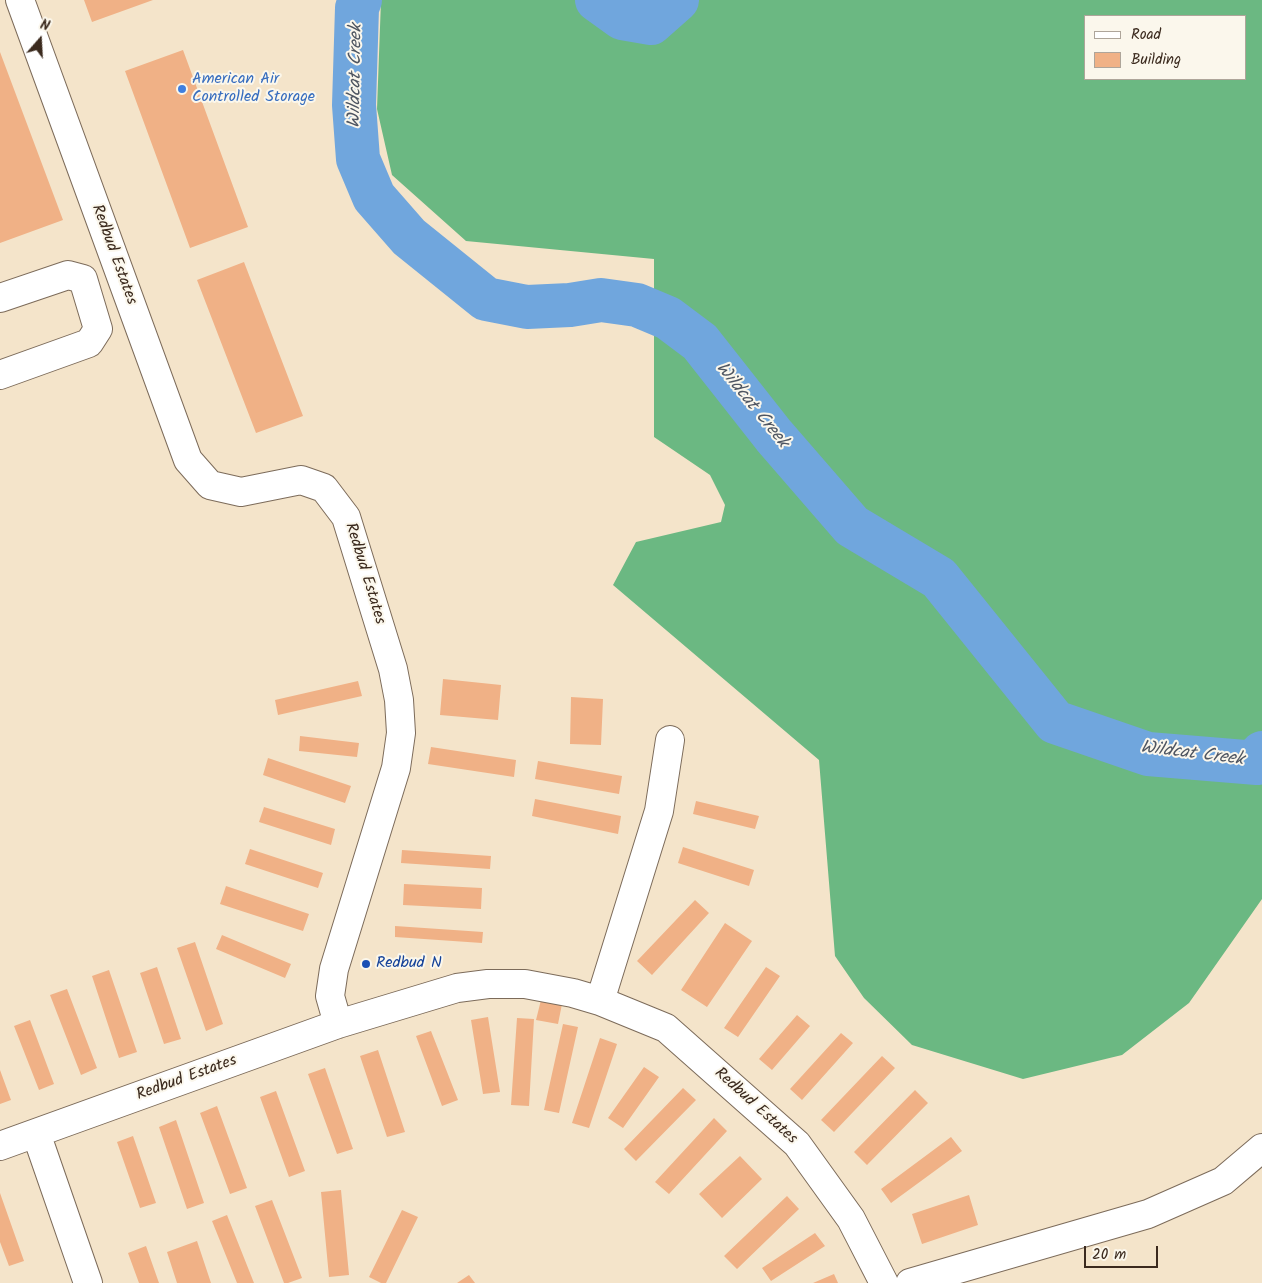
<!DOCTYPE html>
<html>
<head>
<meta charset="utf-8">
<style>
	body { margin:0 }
	#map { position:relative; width:1262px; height:1283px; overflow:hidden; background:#f4e4ca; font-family:Kalam,sans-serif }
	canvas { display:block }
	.legend { position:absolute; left:1084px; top:15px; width:162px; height:65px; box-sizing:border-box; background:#fbf7ec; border:1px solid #aea59a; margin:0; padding:6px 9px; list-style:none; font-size:15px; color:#3b2a1e }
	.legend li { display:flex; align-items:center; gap:10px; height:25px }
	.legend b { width:25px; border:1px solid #aea59a }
	.north { position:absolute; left:15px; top:15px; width:50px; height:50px; -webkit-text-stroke:4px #fbf7ec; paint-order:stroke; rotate:19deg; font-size:14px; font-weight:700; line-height:20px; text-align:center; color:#3b2a1e }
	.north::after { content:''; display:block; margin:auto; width:18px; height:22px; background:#3b2a1e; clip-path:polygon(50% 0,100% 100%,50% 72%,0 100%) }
	.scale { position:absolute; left:1084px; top:1246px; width:74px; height:22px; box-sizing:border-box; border:2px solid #3b2a1e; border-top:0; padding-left:6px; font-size:15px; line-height:18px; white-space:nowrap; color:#3b2a1e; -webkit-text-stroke:4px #fbf7ec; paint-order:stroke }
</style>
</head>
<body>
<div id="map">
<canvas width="1262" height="1283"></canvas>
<ul class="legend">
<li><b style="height:6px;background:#fff"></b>Road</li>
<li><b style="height:14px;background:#f0b186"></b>Building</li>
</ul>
<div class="north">N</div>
<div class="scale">20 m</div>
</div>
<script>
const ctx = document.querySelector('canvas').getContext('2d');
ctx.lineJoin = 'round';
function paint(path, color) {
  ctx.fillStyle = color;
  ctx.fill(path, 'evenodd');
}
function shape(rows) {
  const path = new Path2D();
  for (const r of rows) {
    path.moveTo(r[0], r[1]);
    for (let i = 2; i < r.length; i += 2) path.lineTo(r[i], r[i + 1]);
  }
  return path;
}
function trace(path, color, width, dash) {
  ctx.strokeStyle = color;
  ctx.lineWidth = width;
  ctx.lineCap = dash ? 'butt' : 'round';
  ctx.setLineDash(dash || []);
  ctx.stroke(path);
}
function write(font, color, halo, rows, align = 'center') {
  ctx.font = font + ' Kalam,sans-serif';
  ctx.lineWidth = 4;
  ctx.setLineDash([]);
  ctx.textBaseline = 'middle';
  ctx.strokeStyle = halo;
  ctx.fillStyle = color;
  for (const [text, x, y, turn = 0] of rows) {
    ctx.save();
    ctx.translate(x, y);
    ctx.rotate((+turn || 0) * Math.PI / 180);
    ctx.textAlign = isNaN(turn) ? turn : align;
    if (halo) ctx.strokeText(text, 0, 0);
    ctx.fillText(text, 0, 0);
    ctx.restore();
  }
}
paint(shape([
	[381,0,1262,0,1262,899,1189,1003,1122,1055,1023,1079,912,1045,864,998,835,956,819,760,613,585,636,542,721,522,725,505,710,475,654,437,654,259,466,241,392,175,377,109],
	[1086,16,1246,16,1246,79,1086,79]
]), '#6bb882');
trace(shape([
	[360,0,357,8,354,105,358,159,374,197,409,237,486,299,527,307,570,305,601,300,637,305,668,318,700,342,774,436,852,526,939,578,1055,722,1148,754,1257,763,1262,753],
	[597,0,622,18,651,23,677,0]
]), '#70a6dd', 44);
paint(shape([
	[84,0,153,0,92,22],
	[183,50,248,227,190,248,125,71],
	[0,52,63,220,0,243],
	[244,262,303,416,256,433,197,280],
	[443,679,501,685,498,720,440,715],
	[358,681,362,696,278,715,275,700],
	[571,697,603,699,601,745,570,744],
	[300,736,359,743,357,757,299,751],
	[431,747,516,760,514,777,428,764],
	[268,758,351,786,345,803,263,775],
	[538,761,622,776,619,794,535,779],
	[535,799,621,816,618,834,532,816],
	[696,801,759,816,755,829,693,814],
	[264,807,335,829,331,845,259,822],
	[683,847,754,870,749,886,678,863],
	[250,849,323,873,318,888,245,864],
	[402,850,491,856,490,869,401,863],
	[404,884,482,888,481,909,403,905],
	[226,886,309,914,303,931,220,904],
	[695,900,709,913,652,975,637,961],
	[725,923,752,941,707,1007,681,990],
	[395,926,483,932,482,943,395,937],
	[222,935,291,964,285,978,216,949],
	[195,942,223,1024,206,1031,177,948],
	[157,967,181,1039,164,1044,140,973],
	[766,967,780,976,738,1037,724,1028],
	[109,970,137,1052,119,1058,92,976],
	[67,989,97,1068,81,1075,50,995],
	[541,1000,562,1004,558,1024,536,1020],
	[797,1015,810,1026,772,1070,759,1059],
	[488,1017,500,1092,483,1094,471,1020],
	[517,1018,534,1019,529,1106,511,1105],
	[30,1020,54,1084,39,1090,14,1026],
	[563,1024,578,1027,559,1113,544,1110],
	[431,1031,458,1100,442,1106,416,1036],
	[841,1033,853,1043,802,1100,790,1089],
	[600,1038,617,1044,589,1128,572,1123],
	[378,1050,405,1132,387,1137,360,1056],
	[882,1056,895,1068,834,1132,821,1120],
	[644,1067,659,1077,623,1128,608,1118],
	[325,1068,353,1149,337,1154,308,1074],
	[0,1070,11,1100,0,1104],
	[683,1088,696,1100,636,1161,624,1149],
	[915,1090,928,1103,867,1165,854,1152],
	[276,1091,305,1171,289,1177,260,1097],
	[217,1106,247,1188,230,1194,200,1113],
	[714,1118,727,1131,669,1194,655,1182],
	[176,1120,204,1203,187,1209,159,1127],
	[133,1136,156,1203,140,1208,117,1142],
	[951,1137,962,1151,891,1203,881,1189],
	[740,1156,762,1179,722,1218,699,1194],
	[341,1190,349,1275,329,1277,321,1192],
	[0,1193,24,1261,9,1266,0,1242],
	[969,1195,978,1225,922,1244,912,1214],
	[787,1196,799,1209,737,1269,724,1256],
	[272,1200,302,1278,288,1283,284,1283,255,1206],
	[402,1210,418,1217,386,1283,381,1283,369,1277],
	[227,1215,254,1283,237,1283,212,1221],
	[815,1233,825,1246,771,1281,762,1268],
	[197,1241,211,1283,177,1283,167,1252],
	[146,1246,159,1283,139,1283,128,1253],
	[834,1274,838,1283,813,1283],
	[469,1275,475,1283,457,1283]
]), '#f0b186');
const minor = shape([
	[20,0,188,460,210,485,241,492,301,480,324,488,346,517,393,669,399,700,401,733,396,768,334,969,330,996,338,1024],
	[0,298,68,275,83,279,98,329,89,343,0,375],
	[600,1001,659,811,670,740],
	[36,1133,88,1283],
	[0,1146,338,1024,457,988,488,984,525,984,573,993,600,1001,666,1028,797,1144,851,1219,884,1283],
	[910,1283,1148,1214,1223,1181,1262,1148]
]);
trace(minor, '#7c6b5a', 30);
trace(minor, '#fff', 28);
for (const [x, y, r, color] of [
	[182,89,5,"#3f7fe0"],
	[366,964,5,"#1a4fb4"]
]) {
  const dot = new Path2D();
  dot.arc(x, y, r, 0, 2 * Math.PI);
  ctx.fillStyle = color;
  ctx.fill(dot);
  trace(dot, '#fbf7ec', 2);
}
write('16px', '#366cbe', '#fbf7ec', [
	["American Air",192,80],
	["Controlled Storage",192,98]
], 'left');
write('16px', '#3b2a1e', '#fbf7ec', [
	["Redbud Estates",113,255,70],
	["Redbud Estates",364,574,73],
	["Redbud Estates",187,1079,-20],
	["Redbud Estates",755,1107,42]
]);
write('16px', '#164399', '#fbf7ec', [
	["Redbud N",376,964]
], 'left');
write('italic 18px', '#4e5561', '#fbf7ec', [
	["Wildcat Creek",357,76,-89],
	["Wildcat Creek",751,406,51],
	["Wildcat Creek",1192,755,7]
]);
</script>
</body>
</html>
